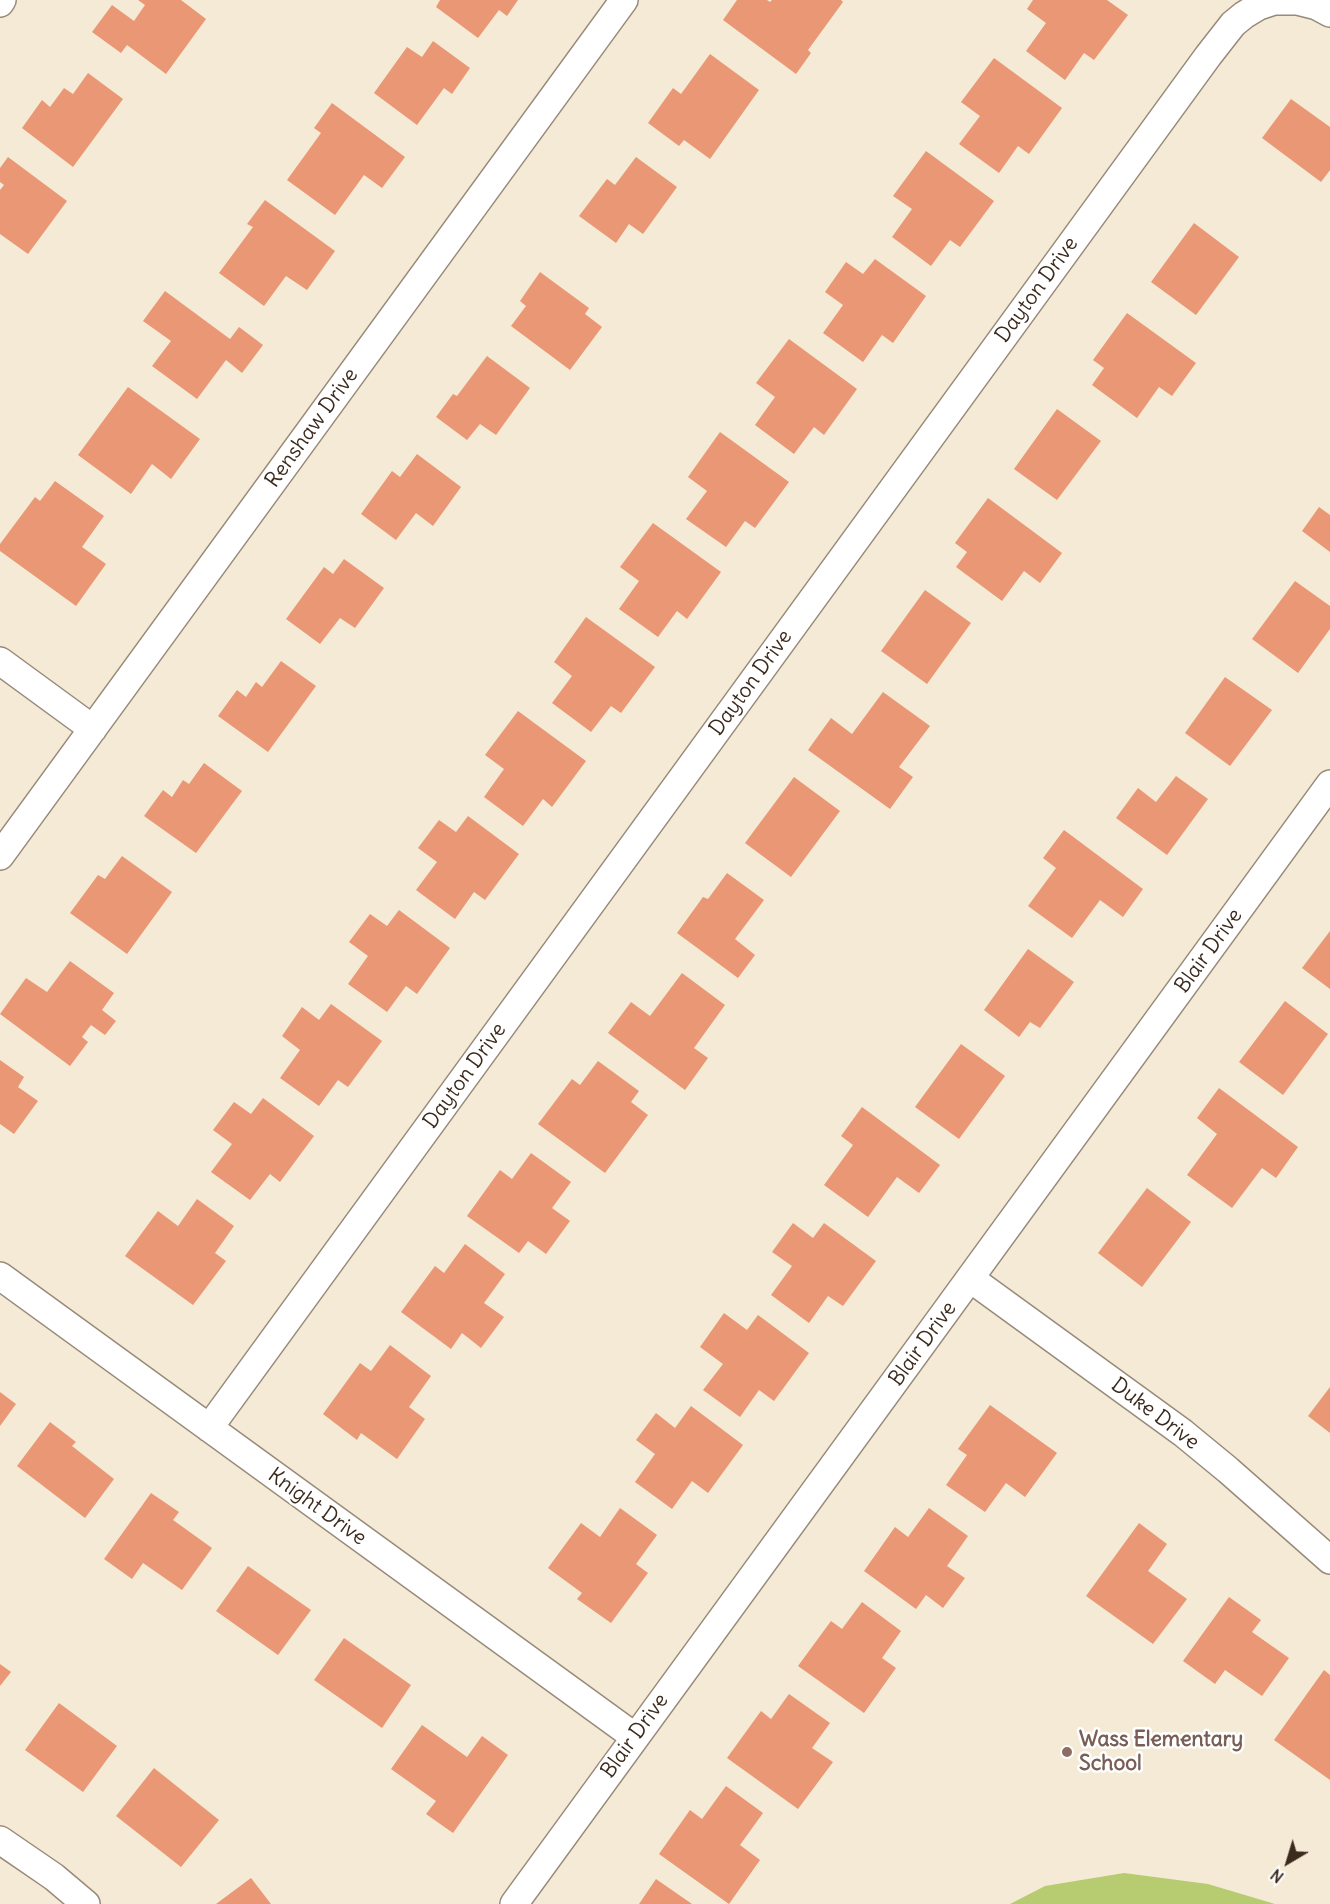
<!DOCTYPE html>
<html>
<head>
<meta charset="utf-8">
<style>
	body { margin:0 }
	#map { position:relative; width:1330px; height:1904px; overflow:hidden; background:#f5ead5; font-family:Delius,sans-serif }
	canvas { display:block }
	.north { position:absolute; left:1258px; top:1832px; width:60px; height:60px; -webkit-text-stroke:4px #fff; paint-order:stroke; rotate:218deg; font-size:16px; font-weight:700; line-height:24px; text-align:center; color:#3b2a1e }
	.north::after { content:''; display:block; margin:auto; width:21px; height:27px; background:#3b2a1e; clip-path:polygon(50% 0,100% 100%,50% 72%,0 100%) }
</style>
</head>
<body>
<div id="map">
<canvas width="1330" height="1904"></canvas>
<div class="north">N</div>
</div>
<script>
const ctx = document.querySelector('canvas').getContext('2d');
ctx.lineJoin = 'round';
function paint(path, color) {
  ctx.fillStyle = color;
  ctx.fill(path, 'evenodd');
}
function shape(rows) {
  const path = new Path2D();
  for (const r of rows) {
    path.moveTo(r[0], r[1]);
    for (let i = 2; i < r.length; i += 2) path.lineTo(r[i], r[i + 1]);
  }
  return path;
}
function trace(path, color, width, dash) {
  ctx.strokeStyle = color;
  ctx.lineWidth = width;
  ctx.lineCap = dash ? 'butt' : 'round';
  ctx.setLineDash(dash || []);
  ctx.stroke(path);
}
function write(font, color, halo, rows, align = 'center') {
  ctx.font = font + ' Delius,sans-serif';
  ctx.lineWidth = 5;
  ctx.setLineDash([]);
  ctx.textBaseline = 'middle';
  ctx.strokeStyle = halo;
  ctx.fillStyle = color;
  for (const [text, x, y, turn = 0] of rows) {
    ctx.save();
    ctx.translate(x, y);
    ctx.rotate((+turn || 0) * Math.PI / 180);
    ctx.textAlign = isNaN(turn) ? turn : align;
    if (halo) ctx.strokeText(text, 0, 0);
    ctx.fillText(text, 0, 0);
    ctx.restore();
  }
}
paint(shape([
	[1124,1873,1208,1884,1275,1904,1010,1904,1045,1886]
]), '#b7cc70');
paint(shape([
	[138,0,181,0,206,19,166,74,127,45,121,53,92,32,112,5,134,21,145,5],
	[440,0,518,0,507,16,499,10,478,38,436,7],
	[737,0,767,0,770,2,772,0,841,0,843,2,808,50,811,53,796,74,723,20],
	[1033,0,1107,0,1128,15,1094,60,1084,53,1065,80,1026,51,1046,23,1027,9],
	[433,41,470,68,452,94,444,88,417,125,374,93,407,47,422,57],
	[710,54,759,90,710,159,684,140,679,146,648,123,673,88,681,94],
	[994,58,1062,108,1029,154,1018,146,999,173,959,144,980,116,961,102],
	[88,73,123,99,73,167,22,128,42,100,50,107,64,88,73,94],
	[1291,99,1330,127,1330,170,1321,182,1262,138],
	[332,103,405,157,382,188,364,175,335,215,287,180,321,133,314,128],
	[926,151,994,201,960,247,950,240,931,266,892,237,912,209,893,196],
	[8,157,67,201,28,254,0,234,0,190,4,185,0,182,0,168],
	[636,157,677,187,643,234,629,224,616,243,579,216,607,179,615,185],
	[265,200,335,251,307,290,286,276,264,306,219,273,253,227,247,224],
	[1194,223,1239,257,1196,315,1151,282],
	[875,259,926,296,893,343,882,335,863,362,823,333,843,305,825,292,846,262,863,274],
	[540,272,589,308,585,314,602,327,570,370,511,326,526,306,520,301],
	[165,291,230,339,239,327,263,345,242,373,226,360,197,399,152,366,171,341,143,321],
	[1127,313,1196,363,1172,396,1159,387,1137,418,1092,385,1104,368,1093,360],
	[789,339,857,389,824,435,814,427,794,454,755,425,775,397,756,383],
	[487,356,530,388,496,435,480,424,467,440,436,417,453,394,457,396],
	[128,387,200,439,171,479,152,464,131,494,78,455],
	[1057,409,1101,441,1057,500,1014,469],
	[720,432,789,482,755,528,745,521,726,547,686,519,707,491,688,477],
	[417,454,461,487,433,526,416,513,396,540,361,514,392,471,400,477],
	[55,481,104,516,82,547,106,564,76,606,0,551,0,544,35,497,40,501],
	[988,498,1062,553,1040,583,1024,571,1002,601,956,567,967,552,955,543],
	[1319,507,1330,515,1330,552,1302,531],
	[653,523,721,572,687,619,677,611,658,637,619,609,639,581,620,567],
	[344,559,384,588,355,628,340,618,320,644,286,619,324,567,333,574],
	[1295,581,1330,606,1330,629,1298,673,1252,639],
	[925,590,971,623,927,684,881,651],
	[586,617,655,667,621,713,611,706,591,732,552,703,572,676,554,662],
	[281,661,316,686,268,752,218,716,237,690,246,697,256,682,262,687],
	[1225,677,1272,710,1230,766,1185,733],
	[883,692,930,726,899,767,913,777,890,809,808,750,831,718,852,734],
	[518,711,586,761,552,807,543,799,523,826,484,797,504,769,485,755],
	[204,763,242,791,196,853,144,816,163,790,172,797,183,780,189,784],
	[1176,776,1208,799,1167,855,1116,818,1138,788,1156,802],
	[794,777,840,811,791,877,745,843],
	[468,816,519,854,485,900,474,892,455,919,416,890,437,862,418,848,439,820,456,832],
	[1064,830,1143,889,1123,917,1100,900,1072,938,1028,906,1056,868,1043,858],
	[122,856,172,892,127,954,70,913,98,875,105,879],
	[727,873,764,900,735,939,755,955,738,978,677,933,703,897,708,899],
	[399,910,450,948,417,994,406,986,387,1012,348,984,368,956,349,942,370,914,387,926],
	[1330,931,1330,989,1302,968],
	[1028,949,1074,982,1040,1028,1030,1022,1019,1037,984,1010],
	[70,961,114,993,102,1010,116,1021,105,1035,91,1025,82,1037,88,1042,70,1066,0,1014,26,978,47,992],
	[682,973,725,1005,694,1048,708,1058,685,1090,608,1033,631,1002,650,1016],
	[1285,1001,1328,1034,1283,1095,1239,1062],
	[331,1004,382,1041,348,1087,338,1080,319,1106,280,1078,300,1050,282,1036,302,1007,319,1020],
	[961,1044,1005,1076,959,1139,915,1107],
	[0,1060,24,1077,18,1087,38,1101,14,1134,0,1124],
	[598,1061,639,1091,631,1102,648,1115,605,1173,538,1124,572,1079,580,1085],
	[1219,1088,1298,1147,1276,1178,1262,1168,1232,1208,1187,1175,1217,1134,1197,1118],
	[263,1098,314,1136,280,1182,270,1174,250,1200,211,1172,232,1144,213,1130,234,1102,251,1114],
	[862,1107,940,1165,919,1193,897,1177,868,1217,824,1185,853,1145,841,1136],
	[531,1153,571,1182,552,1208,570,1221,546,1254,528,1241,519,1253,467,1216,500,1170,512,1179],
	[1147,1188,1191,1222,1142,1287,1098,1253],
	[197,1199,234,1226,215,1253,226,1261,193,1305,125,1256,158,1211,178,1226],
	[793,1223,813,1238,824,1223,876,1261,843,1306,828,1296,809,1323,771,1295,792,1266,772,1252],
	[465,1244,505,1274,484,1303,504,1317,481,1348,462,1333,451,1349,401,1312,435,1266,444,1273],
	[724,1313,747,1330,758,1315,809,1353,774,1401,759,1390,740,1417,703,1390,723,1364,700,1347],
	[390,1345,431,1376,409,1407,425,1419,397,1459,361,1433,357,1440,323,1414,360,1363,371,1371],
	[1330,1387,1330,1433,1308,1416],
	[0,1392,16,1404,0,1426],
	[990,1405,1057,1453,1025,1497,1006,1483,985,1512,946,1485,967,1455,958,1449],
	[691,1406,743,1445,708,1493,692,1481,672,1509,635,1482,655,1454,636,1440,656,1413,675,1428],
	[50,1422,76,1442,72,1446,114,1479,85,1518,17,1466],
	[151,1493,179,1512,173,1520,212,1548,182,1590,143,1563,132,1579,104,1559],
	[620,1508,657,1535,636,1564,648,1573,611,1623,577,1599,582,1593,548,1568,581,1523,600,1537],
	[929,1508,968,1536,947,1566,965,1578,943,1608,926,1595,916,1609,864,1571,895,1527,908,1537],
	[1139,1523,1167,1544,1148,1571,1187,1599,1153,1644,1086,1596],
	[248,1566,311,1610,278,1655,216,1611],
	[1229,1597,1261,1620,1252,1632,1289,1658,1262,1696,1225,1670,1215,1684,1183,1661],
	[862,1602,901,1631,882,1658,896,1668,864,1713,798,1666,831,1621,842,1629],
	[344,1638,411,1685,382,1728,314,1680],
	[0,1664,11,1672,0,1686],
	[1324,1670,1330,1675,1330,1780,1274,1740],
	[789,1694,830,1723,812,1748,833,1762,798,1809,727,1758,761,1711,771,1719],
	[59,1703,117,1746,83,1792,25,1750],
	[422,1725,467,1757,482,1736,508,1755,453,1833,426,1814,436,1801,391,1769],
	[154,1768,219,1820,181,1867,116,1816],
	[726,1786,763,1813,740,1845,760,1860,729,1904,659,1854,690,1810,702,1819],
	[251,1878,271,1904,216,1904],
	[656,1879,692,1904,639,1904]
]), '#e99774');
const minor = shape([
	[0,3,2,0],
	[0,661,93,729],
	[0,856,624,0],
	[0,1276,635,1737],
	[971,1279,1183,1433,1228,1470,1330,1560],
	[209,1428,1208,56,1233,24,1244,15,1259,6,1274,1,1297,1,1317,6,1330,13],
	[0,1840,54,1877,86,1904],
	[514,1904,1330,784]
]);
trace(minor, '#988a7a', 30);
trace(minor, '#fff', 27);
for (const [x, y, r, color] of [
	[1067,1752,6,"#8d6e63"]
]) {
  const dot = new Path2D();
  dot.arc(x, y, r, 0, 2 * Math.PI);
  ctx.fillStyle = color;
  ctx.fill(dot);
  trace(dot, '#fff', 2);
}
write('21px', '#3b2a1e', '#fff', [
	["Dayton Drive",1037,290,-54],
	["Renshaw Drive",312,428,-54],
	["Dayton Drive",751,683,-54],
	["Blair Drive",1209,951,-54],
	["Dayton Drive",465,1076,-54],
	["Blair Drive",923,1344,-54],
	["Duke Drive",1155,1414,37],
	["Knight Drive",317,1507,36],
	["Blair Drive",635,1736,-54]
]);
write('bold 21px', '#785e54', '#fff', [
	["Wass Elementary",1079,1740],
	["School",1079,1764]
], 'left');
</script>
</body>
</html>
